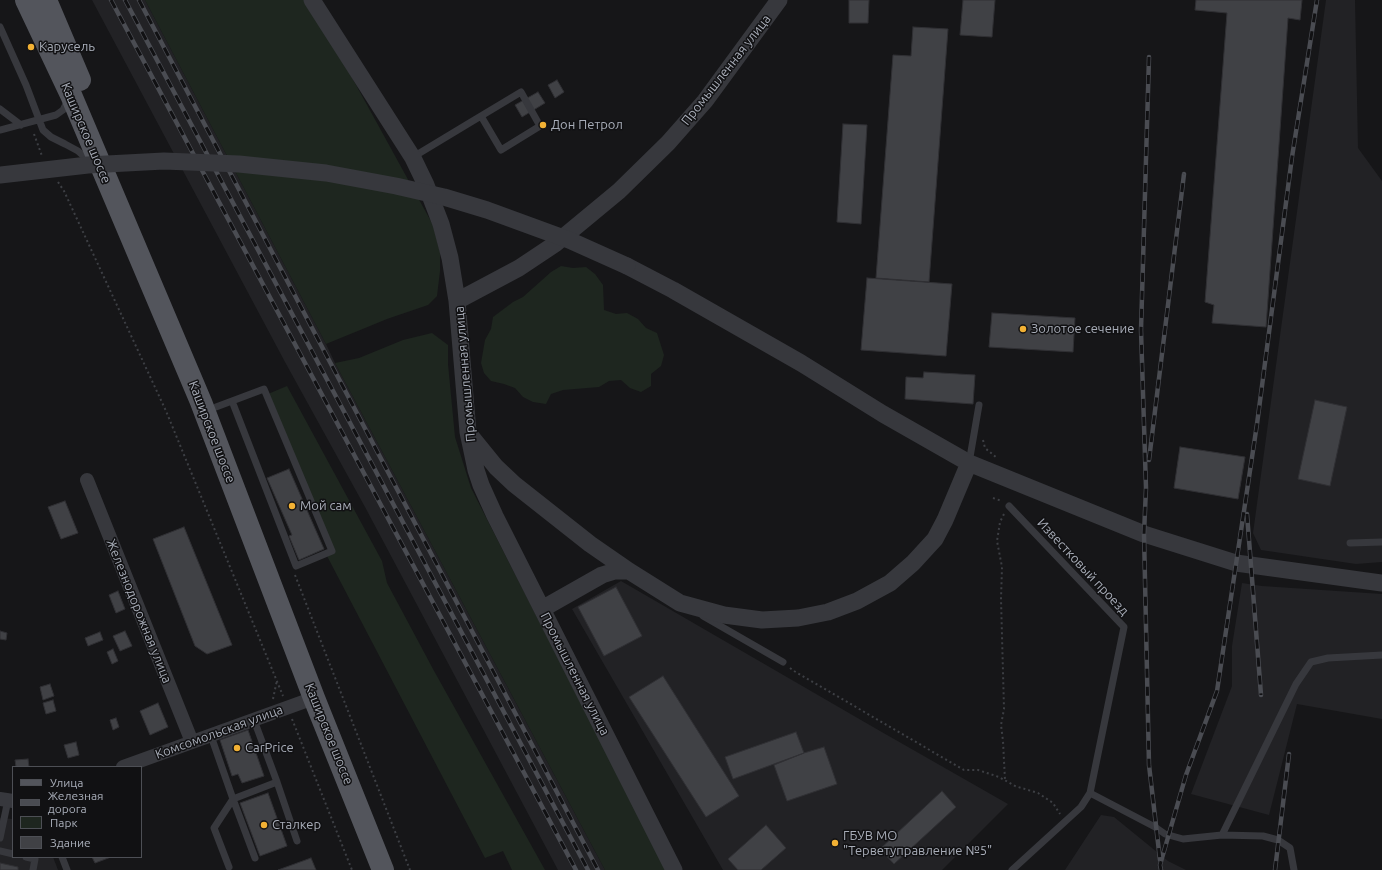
<!DOCTYPE html>
<html>
<head>
<meta charset="utf-8">
<style>
	body { margin:0 }
	#map { position:relative; width:1382px; height:870px; overflow:hidden; background:#161618; font-family:Ubuntu,sans-serif }
	canvas { display:block }
	.legend { position:absolute; left:12px; top:766px; width:130px; height:92px; box-sizing:border-box; background:#111113; border:1px solid #4d4f55; margin:0; padding:5px 7px; list-style:none; font-size:12px; color:#a8adb8 }
	.legend li { display:flex; align-items:center; gap:8px; height:20px }
	.legend b { width:20px; border:1px solid #4d4f55 }
</style>
</head>
<body>
<div id="map">
<canvas width="1382" height="870"></canvas>
<ul class="legend">
<li><b style="height:5px;background:#53555c"></b>Улица</li>
<li><b style="height:5px;background:#4a4c52"></b>Железная дорога</li>
<li><b style="height:11px;background:#1e261f"></b>Парк</li>
<li><b style="height:11px;background:#404145"></b>Здание</li>
</ul>
</div>
<script>
const ctx = document.querySelector('canvas').getContext('2d');
ctx.lineJoin = 'round';
function paint(path, color) {
  ctx.fillStyle = color;
  ctx.fill(path, 'evenodd');
}
function shape(rows) {
  const path = new Path2D();
  for (const r of rows) {
    path.moveTo(r[0], r[1]);
    for (let i = 2; i < r.length; i += 2) path.lineTo(r[i], r[i + 1]);
  }
  return path;
}
function trace(path, color, width, dash) {
  ctx.strokeStyle = color;
  ctx.lineWidth = width;
  ctx.lineCap = dash ? 'butt' : 'round';
  ctx.setLineDash(dash || []);
  ctx.stroke(path);
}
function write(font, color, halo, rows, align = 'center') {
  ctx.font = font + ' Ubuntu,sans-serif';
  ctx.lineWidth = 3;
  ctx.setLineDash([]);
  ctx.textBaseline = 'middle';
  ctx.strokeStyle = halo;
  ctx.fillStyle = color;
  for (const [text, x, y, turn = 0] of rows) {
    ctx.save();
    ctx.translate(x, y);
    ctx.rotate((+turn || 0) * Math.PI / 180);
    ctx.textAlign = isNaN(turn) ? turn : align;
    if (halo) ctx.strokeText(text, 0, 0);
    ctx.fillText(text, 0, 0);
    ctx.restore();
  }
}
paint(shape([
	[92,0,145,0,326,344,335,363,605,870,558,870,365,507,285,362],
	[1326,0,1355,0,1358,148,1382,181,1382,562,1356,564,1261,550,1253,533],
	[621,581,880,731,1008,804,942,870,723,870,572,609],
	[1242,583,1262,586,1382,594,1382,719,1297,704,1269,815,1191,794,1232,686,1232,646],
	[1101,815,1114,817,1168,861,1186,870,1065,870],
	[0,818,13,819,13,857,53,857,58,870,0,870]
]), '#222225');
paint(shape([
	[145,0,305,0,350,74,433,225,440,252,440,271,437,296,428,305,387,319,326,344],
	[561,266,573,268,586,267,595,274,603,285,604,310,616,314,627,313,638,319,646,328,657,333,664,355,661,366,651,374,651,386,641,392,630,388,621,380,609,381,599,387,563,390,551,394,546,404,533,402,523,397,515,388,504,384,491,381,484,373,481,363,485,340,491,329,493,317,513,302,523,297,551,272],
	[432,333,448,345,448,364,455,437,471,488,666,870,605,870,335,363,359,358,403,340],
	[287,386,382,561,387,583,433,669,545,870,512,870,503,851,485,858,327,556,335,552,268,394]
]), '#1e261f');
const building = shape([
	[849,0,869,0,868,23,849,23,849,0],
	[963,0,995,0,992,37,960,35,963,0],
	[1196,0,1302,0,1300,20,1288,18,1266,327,1212,323,1214,305,1205,302,1227,13,1195,10,1196,0],
	[913,27,948,29,929,282,876,278,893,55,911,56,913,27],
	[557,80,564,92,555,98,548,85,557,80],
	[538,92,545,103,522,117,515,105,538,92],
	[843,124,867,125,861,224,837,222,843,124],
	[867,278,952,284,946,356,861,350,867,278],
	[992,313,1075,318,1073,352,989,347,992,313],
	[924,372,975,375,973,404,905,399,906,377,923,378,924,372],
	[1315,400,1347,407,1330,486,1298,479,1315,400],
	[1180,447,1245,457,1238,499,1174,488,1180,447],
	[289,469,324,549,299,560,289,536,292,535,267,478,289,469],
	[65,501,78,533,61,539,48,507,65,501],
	[184,527,232,645,207,654,195,646,153,539,184,527],
	[616,587,642,636,604,656,578,607,616,587],
	[118,591,125,609,116,613,109,595,118,591],
	[0,631,7,633,6,640,0,639,0,631],
	[125,631,132,646,120,651,113,636,125,631],
	[100,632,103,640,88,646,85,638,100,632],
	[113,649,118,661,112,664,107,652,113,649],
	[663,676,739,796,706,817,629,697,663,676],
	[50,684,54,696,43,700,40,687,50,684],
	[53,700,56,711,46,714,43,703,53,700],
	[158,703,168,727,150,735,140,711,158,703],
	[116,718,119,727,113,730,110,720,116,718],
	[248,730,264,776,242,783,238,774,232,776,220,740,248,730],
	[796,732,804,753,733,779,725,757,796,732],
	[76,742,79,755,68,758,64,745,76,742],
	[824,747,837,784,787,801,774,765,804,753,824,747],
	[28,759,29,767,16,767,15,760,28,759],
	[942,791,956,807,894,864,880,849,942,791],
	[268,793,287,846,260,856,240,803,268,793],
	[766,825,786,848,761,870,738,870,728,859,766,825],
	[92,857,111,857,95,863,92,857],
	[311,858,316,870,278,870,311,858],
	[0,863,18,867,18,870,0,870,0,863]
]);
paint(building, '#404145');
trace(building, '#303034', 1);
trace(shape([
	[34,134,42,156],
	[58,182,64,191,166,411,283,696],
	[983,440,985,448,997,458],
	[993,498,1002,501],
	[1004,514,1000,522,997,541,1002,567,1001,599,1004,709,1001,725,1003,741,1005,780],
	[295,575,410,870],
	[790,668,794,671,964,770,978,770,999,777,1015,786,1038,793,1053,803,1060,814],
	[273,699,277,680],
	[292,719,352,870]
]), '#3d3f44', 2, [2, 3]);
trace(shape([
	[0,27,26,85,43,130,51,137,65,144,78,151,90,162],
	[0,109,21,125],
	[0,130,56,115,63,110,68,100],
	[413,157,471,122,521,92,540,126,501,150,481,116],
	[216,407,264,389,332,551,296,566,232,401],
	[969,463,979,405],
	[1009,506,1124,627,1090,793,1081,807,1012,870],
	[1350,543,1382,542],
	[703,616,783,662],
	[211,736,233,799,277,782,254,720],
	[277,782,297,841],
	[1090,793,1155,827,1165,834,1183,839,1222,835,1263,836,1278,840,1290,848,1294,870],
	[1222,835,1296,684,1311,662,1328,658,1382,655],
	[0,838,8,800],
	[0,851,13,854],
	[26,857,35,859,33,870],
	[62,857,67,870],
	[229,867,214,828,233,799,255,858]
]), '#37383d', 7);
trace(shape([
	[87,480,192,742],
	[123,767,314,698],
	[0,799,13,801]
]), '#37383d', 14);
trace(shape([
	[312,0,413,158,426,185,441,224,450,258,457,301,468,432,476,470,481,485,495,516,674,870],
	[627,266,673,290,801,363,883,414,969,463,1144,534,1236,563,1382,583],
	[457,301,519,268,555,244,619,191,668,143,705,101,779,0],
	[470,435,496,467,514,484,590,544,629,571,680,603,724,615,762,620,798,618,828,612,857,601,890,583,913,563,935,539,945,520,969,463],
	[542,609,602,575,615,571,629,571]
]), '#37383d', 17);
trace(shape([
	[26,0,71,95,201,402,314,698,383,870],
	[46,0,80,80]
]), '#53555c', 22);
const rail = shape([
	[111,0,576,870],
	[125,0,588,870],
	[139,0,598,870],
	[1149,57,1141,330,1146,488,1144,534,1149,765,1160,860],
	[1149,460,1184,174],
	[1247,514,1261,695],
	[1161,870,1160,865,1186,775,1217,691,1257,424,1292,157,1317,0],
	[1275,870,1289,754]
]);
trace(rail, '#4a4c52', 4.5);
trace(rail, '#111113', 3, [9]);
trace(shape([
	[0,175,88,165,164,161,239,164,326,173,396,186,444,197,487,210,569,240,627,266]
]), '#37383d', 17);
for (const [x, y, r, color] of [
	[31,47,4,"#f2b134"],
	[543,125,4,"#f2b134"],
	[1023,329,4,"#f2b134"],
	[292,506,4,"#f2b134"],
	[237,748,4,"#f2b134"],
	[264,825,4,"#f2b134"],
	[835,843,4,"#f2b134"]
]) {
  const dot = new Path2D();
  dot.arc(x, y, r, 0, 2 * Math.PI);
  ctx.fillStyle = color;
  ctx.fill(dot);
  trace(dot, '#111113', 1.5);
}
write('13px', '#a8adb8', '#111113', [
	["Карусель",39,47],
	["Дон Петрол",551,125],
	["Золотое сечение",1031,329],
	["Мой сам",300,506],
	["CarPrice",245,748],
	["Сталкер",272,825],
	["ГБУВ МО",843,836],
	["\"Терветуправление №5\"",843,851]
], 'left');
write('13px', '#a8adb8', '#111113', [
	["Промышленная улица",726,70,-52],
	["Каширское шоссе",86,133,67],
	["Промышленная улица",465,374,-95],
	["Каширское шоссе",212,432,69],
	["Известковый проезд",1083,567,47],
	["Железнодорожная улица",139,611,68],
	["Промышленная улица",575,674,63],
	["Комсомольская улица",219,732,-20],
	["Каширское шоссе",329,734,68]
]);
</script>
</body>
</html>
